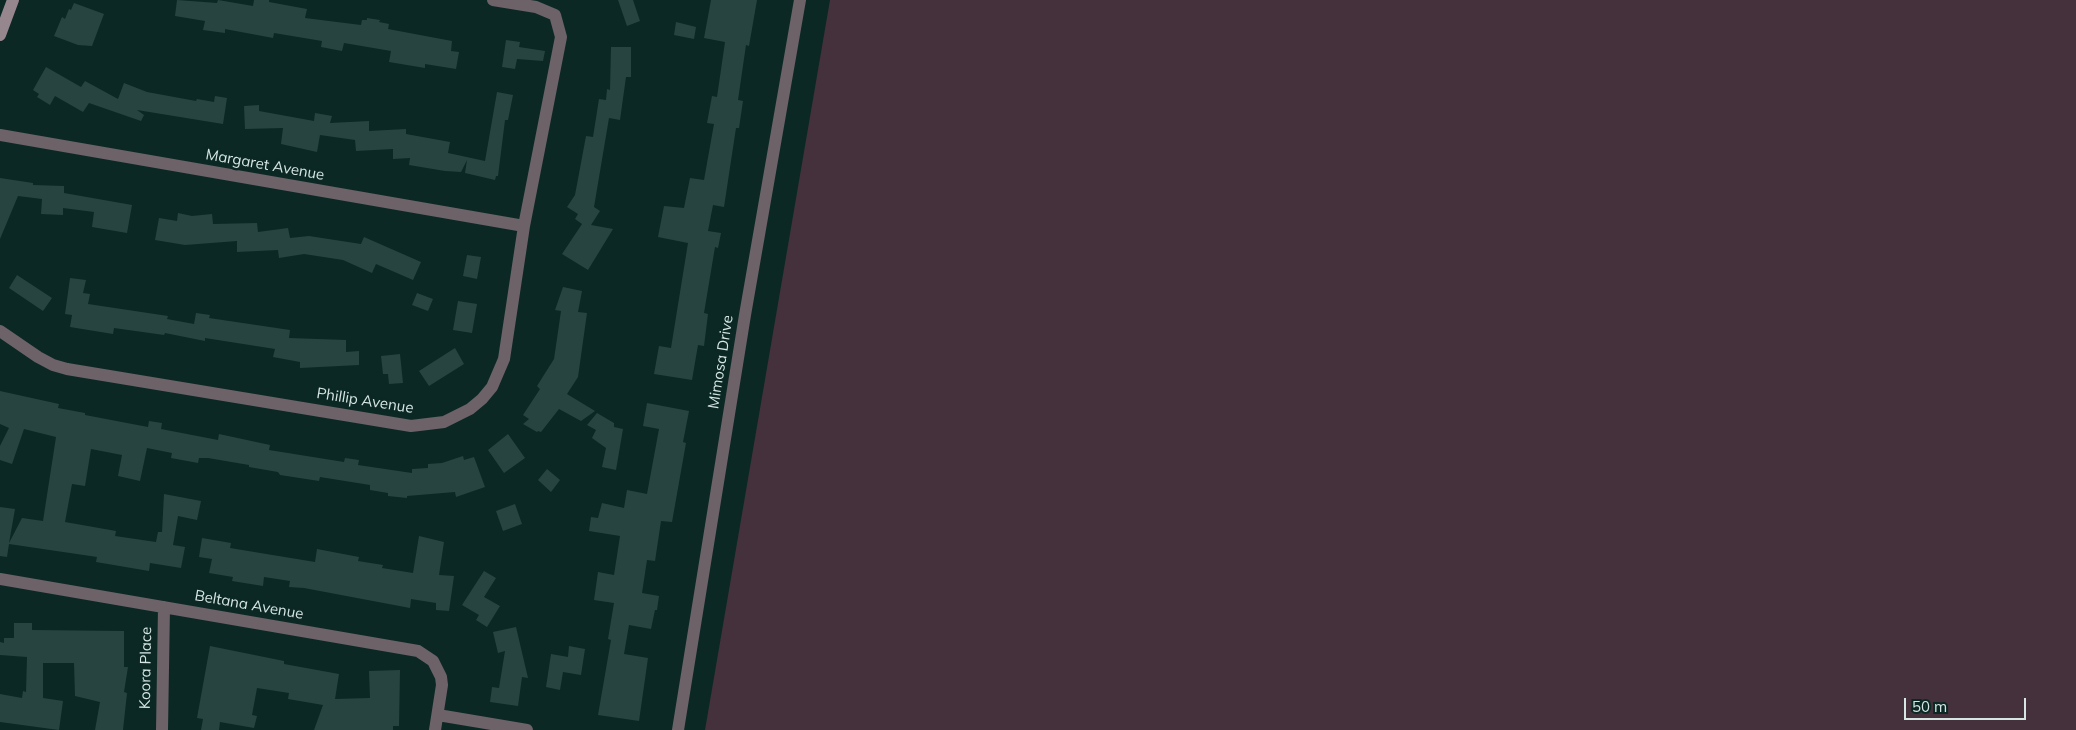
<!DOCTYPE html>
<html>
<head>
<meta charset="utf-8">
<style>
	body { margin:0 }
	#map { position:relative; width:2076px; height:730px; overflow:hidden; background:#0b2825; font-family:Mulish,sans-serif }
	canvas { display:block }
	.scale { position:absolute; left:1904px; top:698px; width:122px; height:22px; box-sizing:border-box; border:2px solid #d6e6e3; border-top:0; padding-left:6px; font-size:15px; line-height:18px; white-space:nowrap; color:#d6e6e3; -webkit-text-stroke:4px #0b2825; paint-order:stroke }
</style>
</head>
<body>
<div id="map">
<canvas width="2076" height="730"></canvas>
<div class="scale">50 m</div>
</div>
<script>
const ctx = document.querySelector('canvas').getContext('2d');
ctx.lineJoin = 'round';
function paint(path, color) {
  ctx.fillStyle = color;
  ctx.fill(path, 'evenodd');
}
function shape(rows) {
  const path = new Path2D();
  for (const r of rows) {
    path.moveTo(r[0], r[1]);
    for (let i = 2; i < r.length; i += 2) path.lineTo(r[i], r[i + 1]);
  }
  return path;
}
function trace(path, color, width, dash) {
  ctx.strokeStyle = color;
  ctx.lineWidth = width;
  ctx.lineCap = dash ? 'butt' : 'round';
  ctx.setLineDash(dash || []);
  ctx.stroke(path);
}
function write(font, color, halo, rows, align = 'center') {
  ctx.font = font + ' Mulish,sans-serif';
  ctx.lineWidth = 5;
  ctx.setLineDash([]);
  ctx.textBaseline = 'middle';
  ctx.strokeStyle = halo;
  ctx.fillStyle = color;
  for (const [text, x, y, turn = 0] of rows) {
    ctx.save();
    ctx.translate(x, y);
    ctx.rotate((+turn || 0) * Math.PI / 180);
    ctx.textAlign = isNaN(turn) ? turn : align;
    if (halo) ctx.strokeText(text, 0, 0);
    ctx.fillText(text, 0, 0);
    ctx.restore();
  }
}
paint(shape([
	[830,0,2076,0,2076,730,705,730]
]), '#45313b');
paint(shape([
	[177,0,217,3,218,0,253,6,254,0,269,0,269,2,307,9,305,18,361,25,362,20,367,20,367,18,380,20,379,22,389,24,388,29,452,41,451,51,459,52,456,69,425,64,425,68,389,62,391,51,344,43,342,51,321,47,322,41,274,33,273,38,225,29,225,33,203,30,205,21,175,16],
	[618,0,633,0,640,21,627,26],
	[711,0,757,0,749,46,746,45,738,100,743,101,739,128,736,128,724,207,713,205,708,231,721,233,718,248,715,247,704,313,708,314,704,346,698,345,692,380,654,374,659,346,671,348,688,243,658,237,664,206,684,208,690,178,704,180,714,124,707,123,712,96,717,97,725,42,704,38],
	[74,3,104,14,92,46,78,45,54,36,62,17,65,19,69,9,71,10],
	[676,22,696,27,694,39,674,35],
	[506,40,520,42,519,47,545,51,543,61,517,59,515,69,502,67],
	[611,47,631,47,631,77,626,77,620,120,609,118,594,207,600,211,591,225,613,229,588,270,562,254,582,224,575,219,578,214,567,207,575,195,586,136,593,137,599,99,606,100,607,89,610,90],
	[46,67,81,87,85,81,118,99,124,83,147,92,196,101,197,99,214,102,215,96,227,98,223,124,137,110,144,115,141,121,89,103,83,112,55,96,50,105,37,97,39,94,33,90],
	[497,92,513,95,508,120,505,120,498,176,496,176,495,180,465,173,467,160,461,172,445,171,409,165,410,158,393,159,393,149,356,151,355,140,320,135,317,152,281,144,283,128,245,129,244,106,259,105,259,111,314,121,315,113,332,116,330,123,369,121,369,131,406,129,406,134,450,142,448,153,485,161],
	[0,178,33,183,33,185,64,186,64,193,132,205,127,233,92,227,94,212,63,208,63,215,41,214,42,199,18,196,0,239],
	[178,213,192,216,212,214,213,224,257,223,258,232,288,228,290,238,309,236,361,244,364,237,421,262,413,280,376,264,372,273,343,260,304,254,279,258,278,250,237,252,237,241,185,245,155,240,159,218,177,221],
	[467,255,481,257,477,279,463,276],
	[17,275,52,298,43,311,9,288],
	[70,278,86,280,83,293,90,294,88,304,168,316,167,319,194,324,196,313,210,315,209,318,290,330,289,338,346,340,346,352,359,351,359,365,300,368,300,362,273,357,275,349,205,338,205,341,165,333,164,335,114,328,113,334,70,327,72,315,65,314],
	[563,287,582,291,578,312,587,313,578,377,567,394,595,411,581,421,559,409,541,432,538,431,537,432,523,424,529,419,523,415,540,389,537,386,554,359,561,311,555,310],
	[417,293,433,299,428,311,412,305],
	[458,301,477,304,472,333,453,330],
	[455,348,464,364,429,386,419,371],
	[400,354,403,383,389,384,388,374,383,374,381,356],
	[0,391,59,404,58,408,85,413,85,415,148,427,149,421,162,423,161,429,218,440,219,434,270,445,269,450,344,462,345,458,359,460,358,465,412,473,412,469,428,468,428,464,442,463,463,456,464,460,474,457,485,487,456,497,455,492,407,496,407,498,388,496,388,493,370,490,370,485,320,477,319,481,280,475,278,472,249,467,249,465,208,458,199,458,198,463,171,458,172,453,147,448,140,481,118,476,122,455,91,449,85,486,72,484,65,522,116,531,115,536,156,542,158,532,162,532,164,494,201,501,197,520,178,516,173,545,185,547,181,568,150,563,149,571,96,562,97,557,9,544,7,557,0,556,0,507,15,509,9,543,22,518,43,521,56,437,24,429,12,464,0,460,0,446,9,428,0,424],
	[647,403,689,411,683,442,686,443,672,522,661,521,655,561,647,560,642,593,659,596,657,610,655,610,651,629,629,625,624,654,648,658,639,721,598,715,611,640,608,639,614,603,594,600,598,572,614,575,620,536,589,531,591,517,598,518,602,503,624,508,627,490,647,494,659,429,643,426],
	[597,413,614,423,614,427,623,429,616,470,602,467,606,448,592,438,596,430,587,425],
	[508,434,525,458,504,473,488,450],
	[547,469,560,480,551,492,538,480],
	[515,504,522,524,503,531,496,511],
	[419,536,444,542,439,575,454,576,449,611,436,610,436,603,411,599,410,608,304,588,289,587,290,581,264,577,263,586,232,581,233,577,209,573,212,559,199,557,202,538,231,543,230,548,315,562,317,549,359,557,358,561,383,565,382,568,413,573],
	[484,571,496,578,484,597,500,606,487,627,476,620,479,615,462,605],
	[14,623,32,623,32,630,124,631,124,667,128,667,124,692,127,693,123,730,95,730,100,702,75,696,74,663,43,663,43,698,63,701,59,730,0,722,0,694,22,698,23,691,26,692,27,657,0,655,0,642,4,643,4,638,14,638],
	[516,627,528,678,522,677,518,706,490,702,492,687,499,688,505,651,498,653,493,632],
	[210,646,284,661,284,664,339,674,335,699,370,698,369,671,400,670,399,726,393,726,393,730,314,730,323,705,288,699,289,693,257,688,252,715,257,716,254,728,220,722,219,730,201,730,203,719,197,718],
	[569,646,585,649,581,675,563,672,560,690,546,687,551,654,568,657]
]), '#284440');
trace(shape([
	[0,135,524,226],
	[0,331,38,357,53,365,67,369,411,426,444,422,470,409,482,399,492,387,504,359,524,226,561,37,555,15,536,7,493,0],
	[0,579,418,651,433,661,441,677,442,685,435,730],
	[438,715,527,730],
	[162,730,164,607],
	[678,730,745,315,800,0]
]), '#6c6267', 12);
trace(shape([
	[0,35,13,0]
]), '#96868e', 12);
write('15px', '#d6e6e3', '#0b2825', [
	["Margaret Avenue",265,165,10],
	["Mimosa Drive",721,362,-81],
	["Phillip Avenue",365,401,9],
	["Beltana Avenue",249,605,10],
	["Koora Place",146,668,-89]
]);
</script>
</body>
</html>
